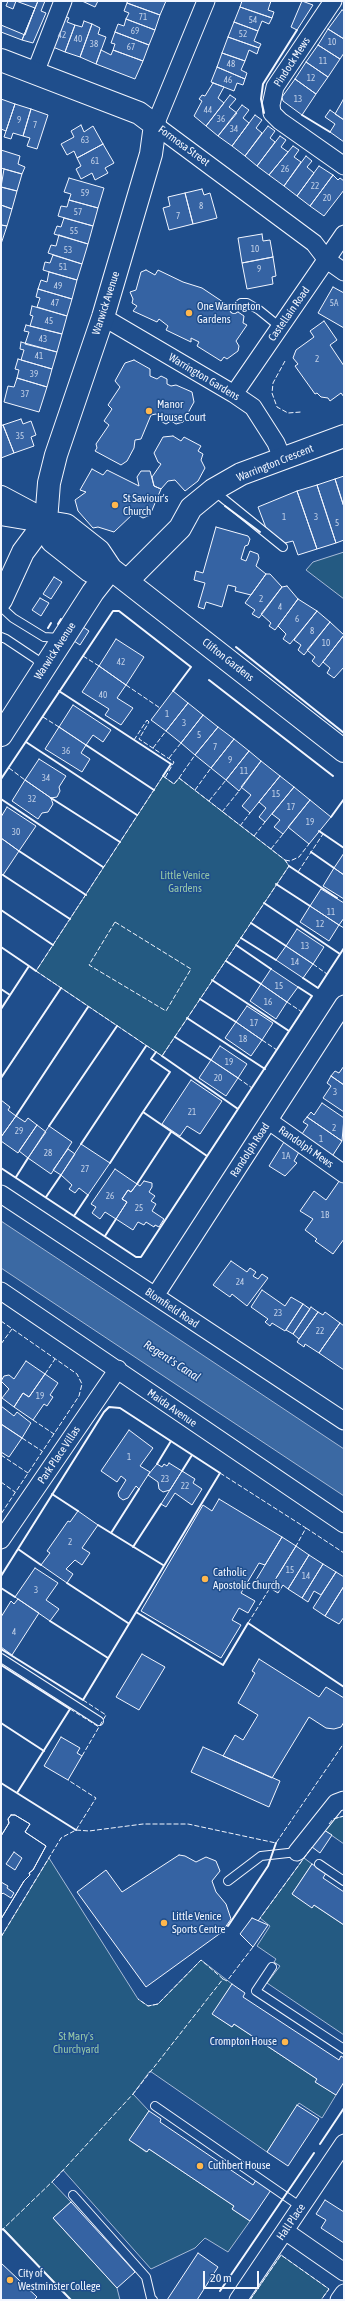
<!DOCTYPE html>
<html>
<head>
<meta charset="utf-8">
<style>
	body { margin:0 }
	#map { position:relative; width:345px; height:2301px; overflow:hidden; background:#1f4e8c; font-family:"Asap Condensed",sans-serif }
	canvas { display:block }
	.frame { position:absolute; inset:0; border:2px solid #f2f6ff; pointer-events:none }
	.scale { position:absolute; left:203px; top:2271px; width:56px; height:18px; box-sizing:border-box; border:2px solid #f2f6ff; border-top:0; padding-left:5px; font-size:12px; line-height:14px; white-space:nowrap; color:#f2f6ff; -webkit-text-stroke:3px #1f4e8c; paint-order:stroke }
</style>
</head>
<body>
<div id="map">
<canvas width="345" height="2301"></canvas>
<div class="frame"></div>
<div class="scale">20 m</div>
</div>
<script>
const ctx = document.querySelector('canvas').getContext('2d');
ctx.lineJoin = 'round';
function paint(path, color) {
  ctx.fillStyle = color;
  ctx.fill(path, 'evenodd');
}
function shape(rows) {
  const path = new Path2D();
  for (const r of rows) {
    path.moveTo(r[0], r[1]);
    for (let i = 2; i < r.length; i += 2) path.lineTo(r[i], r[i + 1]);
  }
  return path;
}
function trace(path, color, width, dash) {
  ctx.strokeStyle = color;
  ctx.lineWidth = width;
  ctx.lineCap = dash ? 'butt' : 'round';
  ctx.setLineDash(dash || []);
  ctx.stroke(path);
}
function write(font, color, halo, rows, align = 'center') {
  ctx.font = font + ' "Asap Condensed",sans-serif';
  ctx.lineWidth = 3;
  ctx.setLineDash([]);
  ctx.textBaseline = 'middle';
  ctx.strokeStyle = halo;
  ctx.fillStyle = color;
  for (const [text, x, y, turn = 0] of rows) {
    ctx.save();
    ctx.translate(x, y);
    ctx.rotate((+turn || 0) * Math.PI / 180);
    ctx.textAlign = isNaN(turn) ? turn : align;
    if (halo) ctx.strokeText(text, 0, 0);
    ctx.fillText(text, 0, 0);
    ctx.restore();
  }
}
const green = shape([
	[344,552,344,599,306,570,313,562,344,552],
	[163,776,174,784,179,778,285,860,289,866,162,1056,36,971,163,776],
	[344,1816,344,1844,324,1830,333,1819,344,1816],
	[49,1858,138,1999,148,2006,158,2004,201,1960,232,1984,213,2014,232,2027,234,2024,317,2079,316,2082,336,2095,322,2118,299,2103,267,2152,150,2071,133,2094,149,2111,130,2140,146,2152,149,2149,234,2206,232,2209,250,2221,228,2252,205,2238,195,2248,151,2269,63,2170,52,2182,71,2202,53,2218,117,2288,120,2300,71,2300,4,2229,1,2231,1,1937,49,1858],
	[304,1858,312,1864,292,1894,312,1907,314,1905,344,1925,344,2035,267,1983,280,1966,274,1962,276,1959,257,1946,270,1926,260,1918,304,1858],
	[281,2255,329,2289,321,2300,250,2300,281,2255]
]);
paint(green, '#245a82');
trace(green, '#a8bbd7', 1);
const water = shape([
	[1,1221,344,1449,344,1496,1,1268,1,1221]
]);
paint(water, '#3b69a3');
trace(water, '#a8bbd7', 1);
const building = shape([
	[1,1,38,1,22,40,1,32,1,1],
	[3,1,8,1,6,6,13,9,16,1,35,8,25,35,1,25,1,2,3,1],
	[38,1,45,1,41,11,46,13,33,43,22,40,38,1],
	[82,1,98,1,95,7,82,1],
	[128,1,166,1,160,15,127,3,128,1],
	[242,1,271,1,268,10,274,12,272,18,240,7,242,1],
	[302,1,313,5,297,30,291,27,302,1],
	[127,3,160,15,155,30,126,19,129,13,124,11,127,3],
	[240,7,272,18,269,24,262,21,258,31,234,22,240,7],
	[342,10,344,11,344,39,328,29,342,10],
	[60,14,69,18,67,22,75,25,65,52,48,45,60,14],
	[126,19,155,30,149,45,115,32,118,24,124,26,126,19],
	[84,21,92,24,80,57,65,52,75,25,82,27,84,21],
	[234,22,258,31,254,41,261,44,259,48,228,37,234,22],
	[92,24,100,28,98,34,106,37,96,64,80,57,92,24],
	[328,29,344,39,344,53,340,59,318,45,328,29],
	[115,32,149,45,143,61,113,50,115,44,111,43,115,32],
	[228,37,259,48,257,54,249,50,245,61,222,53,228,37],
	[318,45,340,59,328,77,306,62,318,45],
	[101,50,111,55,113,50,143,61,135,79,96,64,101,50],
	[222,53,245,61,241,70,247,73,245,79,217,67,222,53],
	[306,62,328,77,316,94,295,79,306,62],
	[217,67,245,79,243,85,237,83,234,91,211,82,217,67],
	[295,79,316,94,302,115,283,101,282,97,295,79],
	[213,83,224,87,218,98,224,103,206,126,194,116,202,101,199,99,202,95,205,96,213,83],
	[230,95,236,99,229,107,237,113,218,136,206,126,230,95],
	[1,99,15,104,6,131,1,129,1,99],
	[343,100,344,101,344,120,335,114,343,100],
	[15,104,31,109,23,136,13,133,11,139,4,137,15,104],
	[242,105,249,110,243,118,249,123,232,146,218,136,242,105],
	[31,109,48,115,37,149,27,146,30,138,23,136,31,109],
	[330,110,344,120,344,142,330,132,335,124,325,117,330,110],
	[255,115,262,120,256,128,262,133,245,156,232,146,255,115],
	[81,125,84,132,93,126,103,144,77,158,74,151,67,155,61,144,74,137,71,131,81,125],
	[268,126,275,131,270,138,275,142,257,166,245,156,268,126],
	[280,136,286,140,281,147,288,152,269,175,257,166,280,136],
	[103,144,114,163,105,168,108,173,95,180,92,173,81,179,76,169,81,166,77,158,103,144],
	[293,146,299,150,294,157,301,162,284,186,269,175,293,146],
	[1,150,20,156,18,164,25,167,22,174,1,168,1,150],
	[306,156,312,161,307,167,314,173,297,196,284,186,306,156],
	[319,166,333,175,310,206,297,196,319,166],
	[4,169,22,174,17,191,1,187,4,169],
	[333,175,338,180,340,178,344,181,344,190,324,216,310,206,333,175],
	[69,178,104,188,98,208,69,200,71,194,64,192,69,178],
	[1,187,17,191,12,209,1,205,1,187],
	[202,189,204,195,210,193,217,218,193,224,185,193,202,189],
	[185,193,193,224,169,230,163,208,170,206,168,197,185,193],
	[69,200,98,208,93,226,58,216,61,206,67,207,69,200],
	[1,205,12,209,7,226,1,225,1,205],
	[64,218,93,226,88,244,54,234,57,226,61,227,64,218],
	[1,225,7,226,1,244,1,225],
	[262,234,263,241,270,240,273,257,242,263,238,238,262,234],
	[59,235,88,244,82,264,48,253,51,245,56,246,59,235],
	[53,255,82,264,77,280,43,270,45,262,50,263,53,255],
	[273,257,276,276,272,277,273,284,247,289,242,263,273,257],
	[146,270,155,275,158,270,183,282,202,288,244,316,243,323,247,325,236,341,239,346,238,351,227,359,224,357,221,361,197,346,199,342,191,338,191,342,166,330,168,326,159,319,157,322,133,311,137,306,132,303,133,299,130,292,136,290,141,272,146,270],
	[49,272,77,280,72,299,38,289,41,280,47,282,49,272],
	[333,287,344,293,344,328,318,313,333,287],
	[38,289,72,299,67,316,37,307,40,298,36,297,38,289],
	[32,306,67,316,62,334,30,326,33,316,30,315,32,306],
	[324,321,337,340,330,345,344,366,344,397,341,393,330,401,328,398,321,397,317,393,315,394,295,366,298,364,293,358,296,350,314,337,310,331,324,321],
	[26,325,62,334,57,352,25,344,29,332,24,331,26,325],
	[21,342,57,352,52,369,21,360,24,350,20,349,21,342],
	[18,359,52,369,47,387,17,378,19,370,15,369,18,359],
	[134,360,150,369,150,376,157,379,161,376,167,379,167,384,171,386,176,385,192,392,194,402,183,422,176,424,171,421,166,424,162,422,162,417,156,414,151,415,141,439,135,440,134,448,127,461,121,465,95,451,97,448,96,444,109,425,104,421,112,409,108,405,120,387,115,381,125,363,134,360],
	[17,378,47,387,39,412,4,402,8,386,14,387,17,378],
	[21,419,23,424,31,421,36,435,31,437,34,446,14,453,3,425,21,419],
	[3,425,14,453,1,458,1,426,3,425],
	[173,436,181,441,184,437,201,446,198,451,203,454,201,460,205,468,198,481,185,491,175,480,168,481,161,489,154,486,152,477,161,464,158,462,154,453,163,437,173,436],
	[92,469,103,475,107,470,139,486,137,477,141,471,150,471,154,486,161,489,150,515,143,518,134,513,114,532,98,527,93,528,78,511,75,500,86,492,80,490,92,469],
	[344,476,344,507,335,479,344,476],
	[335,479,344,507,344,540,336,543,317,485,335,479],
	[317,485,336,543,317,549,297,491,317,485],
	[297,491,317,549,298,555,293,541,285,543,266,528,258,507,297,491],
	[216,527,248,536,250,539,248,545,245,546,241,559,246,561,250,551,258,554,259,558,256,566,266,574,251,595,235,591,236,587,228,585,222,607,206,602,204,609,198,607,205,583,194,580,196,571,203,573,216,527],
	[266,574,270,574,282,587,259,618,252,614,255,610,245,603,266,574],
	[54,577,62,582,51,599,43,594,54,577],
	[287,586,298,599,275,630,269,626,271,623,261,614,282,587,287,586],
	[40,598,49,603,41,616,32,610,40,598],
	[298,599,317,611,290,644,283,639,286,634,278,626,298,599],
	[317,611,330,622,304,655,298,650,301,645,294,640,317,611],
	[330,622,344,635,319,667,312,661,315,657,307,650,330,622],
	[83,627,89,631,80,645,74,641,83,627],
	[344,635,344,667,334,678,327,673,330,668,323,662,344,635],
	[116,639,144,657,126,685,99,666,116,639],
	[99,666,126,685,117,698,133,708,121,725,105,715,109,709,82,692,99,666],
	[173,691,188,703,166,731,151,720,173,691],
	[188,703,203,715,181,743,166,731,188,703],
	[73,705,111,730,103,742,93,735,86,745,59,727,73,705],
	[203,715,218,727,195,755,181,743,203,715],
	[59,727,86,745,81,753,90,759,82,772,45,749,59,727],
	[218,727,234,739,211,768,195,755,218,727],
	[234,739,249,751,226,780,211,768,234,739],
	[249,751,261,761,239,791,226,780,249,751],
	[39,759,66,776,59,787,60,791,57,797,51,798,25,780,39,759],
	[261,761,280,776,250,813,242,806,251,795,241,787,261,761],
	[280,776,294,787,265,822,259,817,266,808,259,802,280,776],
	[25,780,51,798,53,804,48,812,42,813,38,819,12,801,25,780],
	[294,787,310,800,283,834,274,827,280,820,272,814,294,787],
	[310,800,331,817,309,844,288,827,310,800],
	[7,807,36,826,19,851,1,838,1,817,7,807],
	[1,838,19,851,3,875,1,873,1,838],
	[344,853,344,875,334,868,344,853],
	[334,868,344,875,344,899,323,886,334,868],
	[321,889,344,903,344,918,339,925,310,906,321,889],
	[310,906,339,925,329,941,300,922,310,906],
	[297,929,324,947,313,964,286,946,297,929],
	[286,946,313,964,303,978,276,960,286,946],
	[271,969,298,987,287,1002,261,984,271,969],
	[261,984,287,1002,276,1019,250,1001,261,984],
	[247,1006,273,1023,262,1040,236,1022,247,1006],
	[236,1022,262,1040,251,1056,225,1038,236,1022],
	[220,1046,247,1064,238,1078,211,1060,220,1046],
	[211,1060,238,1078,226,1096,199,1078,211,1060],
	[344,1066,344,1085,331,1076,335,1071,339,1073,344,1066],
	[331,1076,344,1085,344,1112,323,1098,331,1086,327,1083,331,1076],
	[191,1080,222,1101,200,1134,187,1126,180,1136,162,1124,191,1080],
	[1,1100,10,1107,8,1110,16,1116,1,1137,1,1100],
	[322,1103,344,1118,342,1141,307,1117,311,1112,314,1115,322,1103],
	[16,1116,25,1122,28,1118,37,1125,18,1153,1,1141,1,1137,16,1116],
	[307,1117,342,1141,331,1158,300,1137,308,1125,303,1122,307,1117],
	[37,1125,46,1132,28,1158,19,1151,37,1125],
	[49,1126,72,1142,51,1174,28,1158,49,1126],
	[284,1142,299,1152,294,1161,297,1163,285,1176,269,1166,284,1142],
	[81,1144,110,1163,88,1195,79,1188,75,1193,69,1189,72,1185,61,1175,81,1144],
	[68,1149,75,1154,61,1175,53,1170,68,1149],
	[115,1169,137,1184,131,1192,128,1190,122,1199,127,1202,116,1219,105,1212,100,1219,92,1213,96,1207,91,1204,115,1169],
	[342,1177,344,1179,344,1239,333,1254,315,1241,317,1239,305,1230,313,1219,300,1211,314,1191,326,1200,342,1177],
	[144,1181,152,1183,152,1187,149,1192,155,1196,151,1201,156,1204,152,1211,164,1219,159,1227,155,1225,154,1227,146,1222,144,1225,138,1222,133,1230,116,1219,127,1202,122,1199,128,1190,131,1192,137,1184,140,1186,144,1181],
	[231,1261,247,1272,250,1268,256,1272,253,1276,258,1279,262,1274,268,1278,247,1306,232,1294,230,1297,213,1285,231,1261],
	[262,1290,285,1306,291,1297,303,1304,285,1331,272,1323,270,1326,265,1322,268,1319,251,1307,262,1290],
	[303,1304,310,1309,293,1334,286,1330,303,1304],
	[311,1307,318,1312,299,1339,293,1334,311,1307],
	[318,1312,323,1315,325,1312,340,1323,319,1353,305,1344,304,1347,297,1342,318,1312],
	[340,1323,344,1326,344,1370,319,1353,340,1323],
	[26,1361,45,1374,29,1397,23,1393,14,1407,2,1398,9,1389,1,1381,4,1376,9,1375,14,1379,26,1361],
	[45,1374,58,1383,50,1395,53,1397,47,1406,44,1404,33,1420,14,1407,23,1393,29,1397,45,1374],
	[1,1406,14,1416,17,1412,31,1423,22,1438,1,1424,1,1406],
	[1,1424,22,1438,9,1457,1,1452,1,1424],
	[129,1430,153,1448,140,1466,150,1472,139,1489,136,1486,128,1498,123,1500,119,1497,118,1493,126,1480,121,1476,117,1482,101,1471,129,1430],
	[169,1463,182,1471,170,1490,163,1492,159,1489,158,1482,148,1475,157,1464,162,1467,164,1464,167,1466,169,1463],
	[182,1471,195,1479,193,1483,202,1489,192,1505,175,1493,166,1507,161,1504,182,1471],
	[219,1499,282,1537,265,1565,259,1563,241,1593,255,1601,248,1613,239,1608,232,1620,241,1625,221,1658,141,1611,203,1505,212,1511,219,1499],
	[78,1511,98,1525,82,1548,90,1553,82,1565,75,1560,66,1569,73,1574,67,1583,41,1565,50,1553,47,1551,68,1521,70,1522,78,1511],
	[282,1537,296,1546,270,1588,256,1580,282,1537],
	[296,1546,309,1555,288,1589,283,1585,278,1593,270,1588,296,1546],
	[309,1555,323,1564,302,1598,288,1589,309,1555],
	[323,1564,336,1572,321,1595,314,1591,308,1602,302,1598,323,1564],
	[35,1568,58,1583,46,1600,59,1609,50,1621,15,1597,35,1568],
	[336,1572,344,1577,344,1586,325,1616,313,1608,336,1572],
	[344,1586,344,1617,339,1624,325,1616,344,1586],
	[18,1599,39,1613,12,1655,1,1647,1,1617,11,1601,14,1604,18,1599],
	[142,1654,165,1667,139,1710,116,1697,142,1654],
	[259,1659,319,1697,326,1687,344,1698,344,1722,341,1727,334,1729,326,1728,309,1717,272,1778,223,1756,235,1735,243,1740,258,1715,238,1703,255,1673,252,1671,259,1659],
	[61,1737,80,1748,77,1753,82,1756,68,1780,44,1766,61,1737],
	[203,1747,280,1781,269,1807,191,1772,203,1747],
	[11,1815,15,1815,30,1824,25,1832,46,1846,33,1870,29,1873,30,1875,24,1881,1,1919,1,1895,3,1893,11,1898,14,1893,7,1888,8,1886,1,1882,1,1836,9,1823,8,1819,11,1815],
	[14,1852,22,1858,15,1870,6,1864,14,1852],
	[11,1815,15,1815,30,1824,25,1832,46,1846,33,1870,29,1873,30,1875,24,1881,1,1919,1,1836,9,1823,8,1819,11,1815],
	[324,1830,332,1835,320,1853,312,1847,324,1830],
	[179,1855,185,1856,196,1862,206,1857,216,1861,220,1871,212,1881,216,1892,226,1904,231,1919,222,1932,146,1987,77,1892,106,1870,122,1892,179,1855],
	[312,1864,326,1873,323,1878,344,1892,344,1925,314,1905,312,1908,292,1894,312,1864],
	[252,1918,268,1925,253,1947,240,1934,252,1918],
	[232,1984,245,1993,243,1997,339,2060,341,2056,344,2058,344,2082,336,2095,315,2082,317,2079,234,2024,232,2027,212,2014,232,1984],
	[297,2105,319,2119,288,2166,267,2152,297,2105],
	[149,2111,161,2119,160,2122,253,2185,256,2180,271,2190,250,2221,232,2209,234,2206,149,2149,147,2152,129,2140,149,2111],
	[325,2200,344,2212,344,2243,321,2228,326,2220,316,2214,325,2200],
	[71,2202,135,2272,117,2288,53,2218,71,2202],
	[198,2253,218,2267,197,2300,167,2300,198,2253],
	[1,2263,37,2297,34,2300,1,2300,1,2263]
]);
paint(building, '#3563a3');
trace(building, '#f2f6ff', 1);
const lane = shape([
	[234,309,241,303,247,303,259,310,280,327],
	[214,491,283,547],
	[1,607,13,618,44,637,60,638],
	[1,637,6,639,36,659,43,668],
	[1,1658,99,1721],
	[319,1864,344,1881],
	[228,1881,261,1856,297,1852],
	[272,1967,256,1991,344,2049],
	[155,2106,301,2207],
	[73,2195,146,2277,151,2298,153,2300]
]);
const street = shape([
	[206,1,155,125,314,243,327,260,344,272],
	[333,1,275,87,271,105,272,113,280,121,344,166],
	[35,73,63,1],
	[103,317,234,394,253,407,276,443,282,458],
	[234,394,344,234],
	[269,1121,344,1174],
	[1,1194,344,1421],
	[1,1291,344,1524],
	[155,1296,344,1004],
	[1,1540,118,1369],
	[297,1852,336,1803,344,1800],
	[285,2231,344,2272],
	[238,2300,344,2143],
	[339,2300,344,2293]
]);
const secondary = shape([
	[1,60,139,113,155,125,151,154,103,317,56,455,49,483,46,521,23,552,1,600],
	[1,497,31,513],
	[1,514,66,525,99,551,111,569,344,751],
	[46,521,52,541,90,571,111,569],
	[127,581,180,528,191,508,213,490,241,474,344,436],
	[1,735,93,592,111,569]
]);
trace(lane, '#f2f6ff', 10);
trace(street, '#f2f6ff', 19);
trace(secondary, '#f2f6ff', 24);
trace(lane, '#1f4e8c', 8);
trace(street, '#1f4e8c', 17);
trace(secondary, '#1f4e8c', 22);
trace(shape([
	[285,361,273,383,272,393,277,407,288,413,301,412],
	[83,656,99,666],
	[126,685,160,708],
	[43,717,59,727],
	[147,720,149,722,139,739,174,762,165,778],
	[134,740,147,720],
	[153,748,166,731],
	[169,758,181,743],
	[9,768,25,780],
	[163,776,174,784,179,778,285,860,289,866,162,1056,36,971,163,776],
	[179,778,195,755],
	[195,790,211,768],
	[209,801,226,780],
	[222,812,239,791],
	[240,826,250,813],
	[254,836,265,822],
	[271,849,283,834],
	[285,860,290,861,299,857,309,844],
	[298,872,323,834],
	[115,922,191,969,166,1011,89,965,115,922],
	[339,925,344,928],
	[313,964,327,974],
	[287,1002,302,1012],
	[262,1040,277,1050],
	[238,1078,252,1088],
	[1,1321,77,1374,82,1384,79,1396,1,1514],
	[1,1344,12,1329],
	[45,1374,55,1359],
	[33,1420,54,1434],
	[22,1438,42,1451],
	[1,1455,28,1473],
	[220,1473,306,1528,296,1546],
	[1,1482,15,1492],
	[306,1528,344,1553],
	[248,1623,270,1588],
	[70,1709,99,1727],
	[82,1756,106,1715,83,1700],
	[329,1824,333,1819,344,1816],
	[76,1830,89,1831,143,1824,188,1824,276,1843,344,1743],
	[258,1921,312,1847],
	[1,1937,61,1838,76,1830,96,1798,68,1780],
	[223,1979,227,1981,253,1947],
	[1,2231,56,2178,133,2094,223,1979,201,1960,158,2004,148,2006,138,1999],
	[250,2300,281,2255,329,2289,321,2300]
]), '#f2f6ff', 1, [5, 2]);
trace(shape([
	[264,113,261,99,263,84,297,30],
	[302,115,330,132],
	[225,506,260,532],
	[58,624,61,619],
	[48,628,51,623],
	[236,647,344,733],
	[209,680,333,776],
	[59,691,171,764,163,776],
	[26,742,137,815],
	[86,745,154,790],
	[1,779,113,611,119,611,191,667,173,691],
	[51,798,120,842],
	[1,799,103,867],
	[331,817,344,799],
	[319,831,344,848],
	[19,851,86,895],
	[311,852,334,868],
	[289,866,337,898],
	[3,875,70,919],
	[276,884,310,906],
	[264,903,340,954],
	[1,910,53,945],
	[251,923,286,946],
	[241,938,276,960],
	[236,945,271,969],
	[1,947,29,966],
	[226,961,261,984],
	[303,978,318,988,344,948],
	[212,980,289,1031],
	[1,989,10,995],
	[200,999,236,1022],
	[1,1009,29,966,36,971],
	[187,1018,265,1069],
	[175,1037,211,1060],
	[156,1052,151,1059,170,1072,143,1112,207,1156],
	[162,1056,238,1109],
	[1,1078,61,988],
	[16,1116,88,1007],
	[49,1126,117,1026],
	[81,1144,146,1046],
	[110,1163,143,1112],
	[1,1168,136,1257,141,1257,312,996,298,987],
	[16,1177,28,1158],
	[137,1184,171,1132],
	[46,1197,61,1175],
	[74,1216,88,1195],
	[105,1236,116,1219],
	[157,1464,171,1441],
	[182,1471,192,1455],
	[52,1494,78,1511],
	[98,1525,163,1565],
	[111,1533,139,1489],
	[133,1547,161,1504],
	[18,1549,41,1565],
	[1,1576,104,1412,109,1407,120,1408,220,1473,83,1700,1,1649],
	[67,1583,128,1623],
	[1,1588,15,1597],
	[136,1612,223,1665,248,1623,344,1687],
	[50,1621,108,1658],
	[1,1665,70,1709,17,1793],
	[1,1723,44,1751],
	[1,1783,76,1830],
	[228,1926,268,1866,276,1843],
	[320,2144,344,2108],
	[3,2229,71,2300],
	[220,2291,314,2153]
]), '#f2f6ff', 2);
for (const [x, y, r, color] of [
	[189,313,4,"#ffb74d"],
	[149,411,4,"#ffb74d"],
	[115,505,4,"#ffb74d"],
	[205,1579,4,"#ffb74d"],
	[164,1923,4,"#ffb74d"],
	[285,2042,4,"#ffb74d"],
	[200,2166,4,"#ffb74d"],
	[10,2280,4,"#ffb74d"]
]) {
  const dot = new Path2D();
  dot.arc(x, y, r, 0, 2 * Math.PI);
  ctx.fillStyle = color;
  ctx.fill(dot);
  trace(dot, '#1f4e8c', 1.5);
}
write('9px', '#c3d1e8', null, [
	["71",143,17],
	["54",253,20],
	["69",135,31],
	["52",243,34],
	["42",62,35],
	["40",78,39],
	["10",332,42],
	["38",94,44],
	["67",131,47],
	["11",323,61],
	["48",231,64],
	["12",311,78],
	["46",228,80],
	["13",298,99],
	["44",208,110],
	["36",221,119],
	["9",19,120],
	["7",35,125],
	["34",234,129],
	["63",85,140],
	["61",95,161],
	["26",285,169],
	["22",315,186],
	["59",85,193],
	["20",327,198],
	["8",201,206],
	["57",78,212],
	["7",178,216],
	["55",74,231],
	["10",255,249],
	["53",68,250],
	["51",63,267],
	["9",259,269],
	["49",58,286],
	["47",55,303],
	["5A",334,303],
	["45",49,321],
	["43",43,339],
	["41",39,356],
	["2",317,359],
	["39",34,374],
	["37",25,394],
	["35",20,436],
	["1",284,517],
	["3",316,517],
	["5",337,523],
	["2",261,599],
	["4",280,607],
	["6",297,619],
	["8",312,631],
	["10",326,643],
	["42",121,662],
	["40",103,695],
	["1",167,714],
	["3",184,723],
	["5",199,735],
	["7",215,747],
	["36",66,751],
	["9",230,760],
	["11",244,771],
	["34",46,778],
	["15",276,794],
	["32",32,799],
	["17",291,807],
	["19",310,822],
	["30",16,832],
	["11",331,912],
	["12",320,924],
	["13",305,946],
	["14",295,962],
	["15",279,986],
	["16",268,1002],
	["17",254,1023],
	["18",243,1039],
	["19",229,1062],
	["20",218,1078],
	["3",335,1092],
	["21",192,1112],
	["2",334,1128],
	["29",19,1131],
	["1",321,1139],
	["28",48,1153],
	["1A",286,1156],
	["27",85,1169],
	["26",110,1196],
	["25",139,1208],
	["1B",325,1215],
	["24",240,1282],
	["23",278,1313],
	["22",320,1331],
	["19",40,1396],
	["1",129,1457],
	["23",165,1479],
	["22",185,1486],
	["2",70,1542],
	["15",290,1570],
	["14",306,1576],
	["3",36,1590],
	["4",14,1632]
]);
write('11px', '#f2f6ff', '#1f4e8c', [
	["Pindock Mews",292,62,-57],
	["Formosa Street",184,146,36],
	["Warwick Avenue",106,303,-72],
	["Castellain Road",289,314,-55],
	["Warrington Gardens",204,377,31],
	["Warrington Crescent",275,463,-22],
	["Warwick Avenue",55,651,-57],
	["Clifton Gardens",228,660,38],
	["Randolph Mews",306,1147,35],
	["Randolph Road",250,1150,-57],
	["Blomfield Road",172,1308,34],
	["Maida Avenue",172,1408,35],
	["Park Place Villas",59,1455,-56],
	["Hall Place",291,2222,-56]
]);
write('11px', '#f2f6ff', '#1f4e8c', [
	["One Warrington",197,307],
	["Gardens",197,320],
	["Manor",157,405],
	["House Court",157,418],
	["St Saviour's",123,499],
	["Church",123,512],
	["Catholic",213,1573],
	["Apostolic Church",213,1586],
	["Little Venice",172,1917],
	["Sports Centre",172,1930],
	["Crompton House",277,2042,"right"],
	["Cuthbert House",208,2166],
	["City of",18,2274],
	["Westminster College",18,2287]
], 'left');
write('11px', '#97c8a6', '#1f4e8c', [
	["Little Venice",185,876],
	["Gardens",185,889],
	["St Mary's",76,2037],
	["Churchyard",76,2050]
]);
write('italic 12px', '#f2f6ff', '#1f4e8c', [
	["Regent's Canal",172,1361,33]
]);
</script>
</body>
</html>
